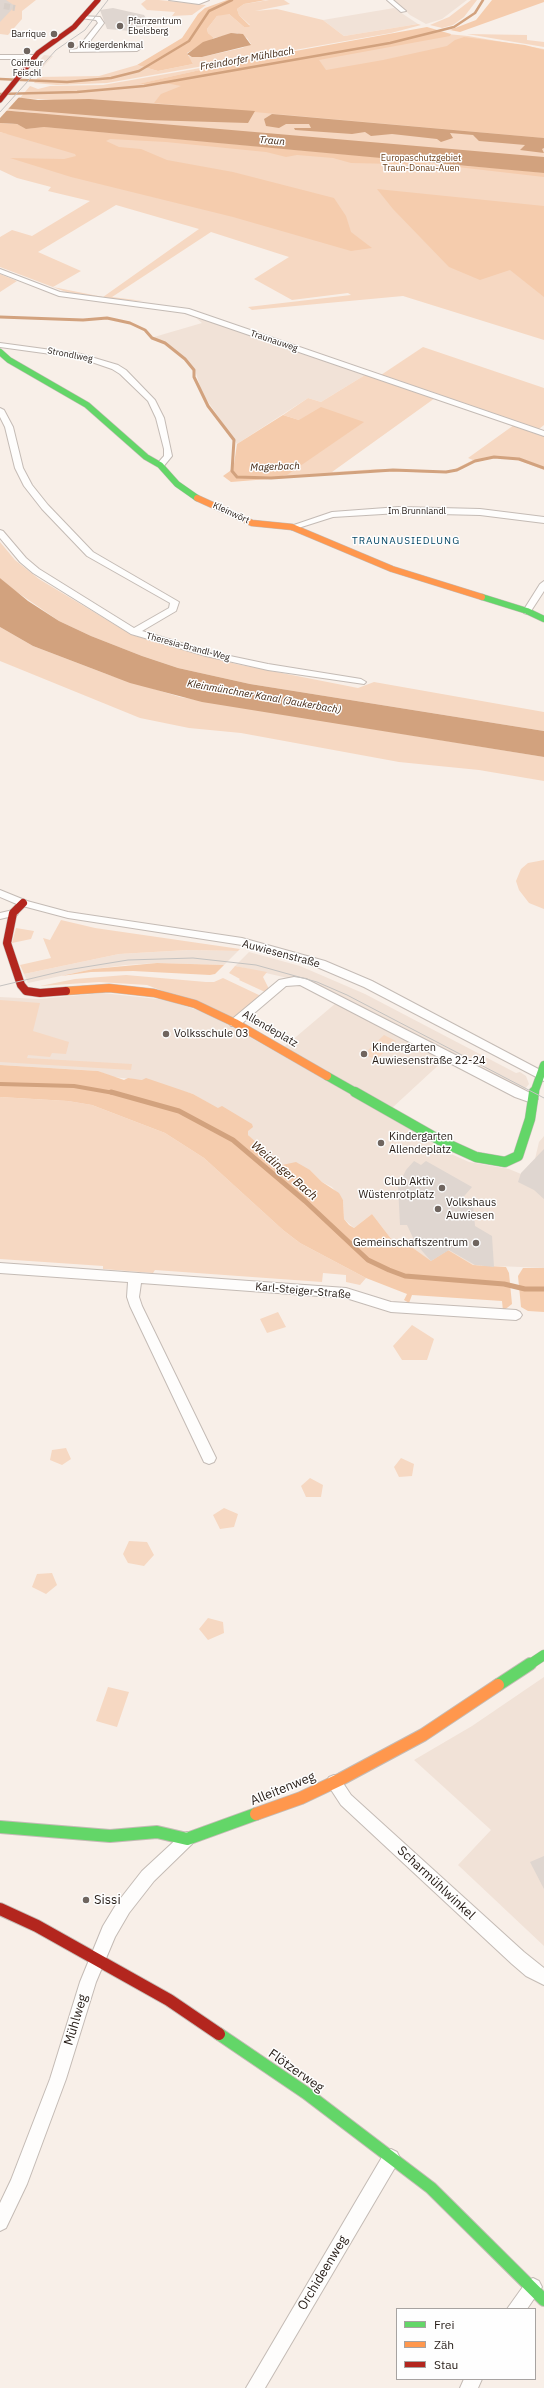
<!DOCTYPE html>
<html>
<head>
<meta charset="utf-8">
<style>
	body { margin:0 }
	#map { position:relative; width:544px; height:2388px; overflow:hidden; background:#f8efe8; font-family:"IBM Plex Sans",sans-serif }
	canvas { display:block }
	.legend { position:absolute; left:396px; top:2308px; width:140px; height:72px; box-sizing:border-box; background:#fefefe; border:1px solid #a7a3a1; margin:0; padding:5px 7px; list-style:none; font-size:12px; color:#251b15 }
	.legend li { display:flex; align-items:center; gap:8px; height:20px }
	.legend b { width:20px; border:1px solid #a7a3a1 }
</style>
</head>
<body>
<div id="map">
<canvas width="544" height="2388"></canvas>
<ul class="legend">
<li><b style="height:5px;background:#63d668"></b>Frei</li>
<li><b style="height:5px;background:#ff974d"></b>Zäh</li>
<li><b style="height:5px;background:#b3261e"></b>Stau</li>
</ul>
</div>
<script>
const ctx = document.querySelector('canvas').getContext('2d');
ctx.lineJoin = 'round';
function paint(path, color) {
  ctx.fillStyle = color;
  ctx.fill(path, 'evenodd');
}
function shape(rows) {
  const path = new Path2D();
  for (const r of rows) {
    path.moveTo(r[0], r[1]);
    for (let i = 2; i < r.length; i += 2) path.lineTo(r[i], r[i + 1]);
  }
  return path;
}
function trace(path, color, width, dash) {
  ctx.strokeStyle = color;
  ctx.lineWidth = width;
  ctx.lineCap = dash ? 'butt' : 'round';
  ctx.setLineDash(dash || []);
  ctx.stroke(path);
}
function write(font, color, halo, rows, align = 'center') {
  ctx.font = font + ' "IBM Plex Sans",sans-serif';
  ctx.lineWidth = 3;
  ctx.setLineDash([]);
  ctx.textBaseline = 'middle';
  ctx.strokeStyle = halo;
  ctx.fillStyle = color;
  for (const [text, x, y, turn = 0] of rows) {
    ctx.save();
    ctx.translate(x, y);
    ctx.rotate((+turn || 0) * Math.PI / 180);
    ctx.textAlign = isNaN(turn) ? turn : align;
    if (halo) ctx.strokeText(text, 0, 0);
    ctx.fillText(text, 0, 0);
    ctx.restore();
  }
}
paint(shape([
	[394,0,467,0,442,19,426,24,410,15],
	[394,8,418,24,344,36,323,20],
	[44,55,53,56,37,74,31,73,27,76],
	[196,318,218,324,365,375,321,402,308,398,237,444,202,393,195,370,186,359,154,337,202,323],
	[188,950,238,951,224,965,157,963,126,965,93,969,28,983,24,974,119,954],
	[249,952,300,966,365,994,516,1073,520,1072,526,1076,529,1084,524,1090,518,1089,301,981,235,966],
	[102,993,167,1000,209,1014,425,1136,440,1149,469,1162,509,1169,521,1174,535,1159,539,1142,544,1136,544,1268,473,1265,448,1250,431,1262,406,1243,398,1243,392,1240,372,1214,354,1228,344,1219,343,1200,332,1187,322,1182,310,1170,282,1165,251,1138,248,1135,248,1131,218,1109,193,1094,142,1080,112,1077,98,1071,0,1065,0,997,40,999],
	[336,1003,444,1060,392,1108,284,1047],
	[544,1677,544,1946,458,1865,491,1830,414,1760,472,1726]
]), '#f1e2d7');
paint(shape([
	[0,0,36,0,22,11,22,19,8,35,0,34],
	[146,0,159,0,206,5,192,15,172,16,175,12,147,10,141,4],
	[269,0,284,0,290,4,255,11,277,9,323,20,344,36,418,24,421,25,391,33,107,83,57,85,34,83,38,77,99,76,137,65,158,71,193,64,188,56,202,57,242,48,251,44,247,38,237,33,214,38,208,33,207,29,217,16,223,14,229,14,244,27,250,25,239,15,237,9,244,4],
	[471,0,477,0,464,17,453,25,442,28,430,25,449,17],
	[447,34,468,36,544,49,544,340,403,296,252,310,248,307,351,295,348,293,292,300,254,279,289,257,211,232,112,297,143,301,117,300,66,292,0,267,0,237,12,230,32,236,90,201,48,191,51,187,17,178,0,170,0,132,8,134,35,113,0,110,54,100,20,98,30,86,38,89,50,86,103,85,235,62,139,84,173,84],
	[116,205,199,229,103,297,53,287,81,271,38,252],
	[467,34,527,35,527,40,544,42,544,47],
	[0,274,17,281,0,292],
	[423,347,544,388,544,425,539,429,381,375],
	[365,375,435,398,332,472,377,469,434,472,453,470,473,460,468,458,514,425,544,436,544,470,518,460,498,457,475,462,462,469,447,473,377,471,268,479,287,475,299,420,283,415,308,398,321,402],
	[0,542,15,560,39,579,132,635,236,664,358,688,374,682,544,712,544,731,250,684,178,668,142,656,91,636,59,621,14,590,0,578],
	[0,627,33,646,109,675,180,697,544,757,544,781,479,770,399,762,241,733,189,728,140,718,0,661],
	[544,860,544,909,529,903,519,890,516,881,521,869,528,863],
	[61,920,95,928,240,949,238,951,188,950,119,954,24,974,20,965,51,958,43,938,50,940],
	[16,928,34,931,31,939,12,943],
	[235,966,267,972,263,977,269,989,265,992,239,980,240,979,229,973],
	[126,975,206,982,214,982,223,978,261,996,233,1018,147,985,99,982,40,986,75,979],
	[0,1000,40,1003,33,1031,69,1042,66,1054,52,1053,50,1057,28,1055,27,1058,132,1064,131,1070,0,1062],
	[384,1035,396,1041,376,1060,364,1054],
	[0,1097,68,1101,92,1105,165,1133,204,1158,283,1230,300,1243,366,1278,360,1285,346,1282,346,1275,323,1273,322,1282,155,1270,153,1273,103,1269,103,1266,0,1259],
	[278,1312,286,1327,267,1333,260,1319],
	[412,1325,434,1339,427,1360,402,1360,393,1346],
	[66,1448,71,1459,62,1465,50,1460,52,1450],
	[401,1458,414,1464,412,1476,399,1477,394,1467],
	[310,1478,323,1485,321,1497,306,1497,301,1486],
	[224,1508,238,1514,234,1527,220,1529,213,1515],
	[129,1541,147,1542,154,1555,144,1566,128,1563,123,1554],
	[52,1573,57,1585,46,1594,32,1587,37,1574],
	[208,1618,223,1622,224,1633,208,1640,199,1629],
	[108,1687,129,1692,117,1727,96,1721]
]), '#f6d8c2');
paint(shape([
	[227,0,266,0,244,4,237,9,239,15,250,26,249,27,244,27,229,14,217,16,207,29,208,33,214,38,187,53,193,64,158,71,137,65,182,38,198,14,205,8],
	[492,0,544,0,544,2,460,32,450,30,476,20],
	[427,27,451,34,450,36,319,60,326,70,383,60,447,46,455,40,464,37,525,45,544,50,544,138,154,103,161,94,181,86,171,84,138,84,235,62],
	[0,123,17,124,26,129,44,127,419,161,427,164,496,168,544,173,544,177,440,165,351,163,333,158,297,155,286,157,266,152,166,142,110,139,106,141,119,147,141,149,167,160,233,172,334,198,346,216,351,232,372,248,351,251,233,217,71,177,10,158,64,159,76,156,75,154,0,132],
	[377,189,544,206,544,297,510,270,480,280,449,267,393,209],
	[321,407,364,422,287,475,268,479,231,482,223,476,230,471,234,464,237,444,283,415,299,420],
	[157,963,224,965,215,974,210,975,133,971,91,972,61,976,93,969],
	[0,1065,98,1071,124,1080,128,1078,142,1080,146,1078,193,1094,218,1108,222,1106,252,1124,253,1127,248,1131,248,1135,282,1165,296,1162,310,1170,322,1182,339,1193,343,1200,344,1219,349,1225,354,1228,372,1214,392,1240,398,1243,406,1243,431,1261,448,1250,473,1265,506,1267,509,1273,512,1304,503,1311,502,1301,412,1295,409,1303,404,1300,407,1294,366,1278,300,1243,283,1230,204,1158,165,1133,92,1105,68,1101,0,1097],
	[523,1268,544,1268,544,1312,528,1311,521,1307,518,1276]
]), '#f5ccad');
paint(shape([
	[231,33,243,34,251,45,202,57,192,57,187,54,203,42],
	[0,95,38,100,89,99,255,111,248,123,147,120,0,108],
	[0,110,544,157,544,173,44,127,26,129,17,124,0,123],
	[272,114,544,138,544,148,542,149,544,153,520,150,525,145,479,141,473,135,450,133,453,138,441,142,437,139,392,134,371,136,365,132,352,134,295,130,294,128,311,128,309,124,286,124,279,128,266,126,264,119],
	[0,578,28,601,59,621,91,636,142,656,178,668,250,684,544,731,544,757,202,702,130,683,33,646,0,627]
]), '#d2a27e');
paint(shape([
	[0,93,20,96,0,118]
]), '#f8efe8');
trace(shape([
	[0,79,67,82,111,78,139,71,189,41,209,11,232,0],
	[0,94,77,92,144,86,390,43,454,27,475,13,483,0]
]), '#d2a27e', 2.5);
trace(shape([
	[0,317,83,320,107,318,130,323,145,330,152,338,165,343,185,359,194,370,194,377,208,406,234,440,232,471,237,477,271,478,393,470,446,472,457,470,475,461,494,457,519,459,544,468]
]), '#d2a27e', 3);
trace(shape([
	[0,1084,74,1086,114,1093]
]), '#d2a27e', 4);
trace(shape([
	[111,1092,179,1111,233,1140,305,1201,368,1260,389,1270,405,1276,504,1284,525,1289,544,1289]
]), '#d2a27e', 5);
paint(shape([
	[0,0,6,0,15,6,0,22],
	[113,8,144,15,151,26,137,27,132,31,107,29,100,10],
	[544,1149,544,1199,534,1190,518,1182,521,1173],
	[414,1161,421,1165,426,1161,472,1187,459,1202,473,1205,475,1226,492,1236,494,1267,475,1265,449,1250,431,1261,416,1244,407,1225,400,1225,398,1186,406,1170],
	[544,1856,544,1889,530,1862]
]), '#dfd6d0');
trace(shape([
	[4,6,15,8]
]), '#d8cfc8', 6, [6, 3]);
const street = shape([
	[169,0,209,0,199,4,169,0],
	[387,0,393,0,406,11,401,12,387,0],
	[81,16,100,17,104,23,84,49,137,47,140,49,137,51,70,52,70,50,77,49,98,23,96,20,81,18,81,16],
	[0,55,34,55,37,57,34,59,0,59,0,55],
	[0,269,60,292,189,309,544,431,544,436,185,313,59,296,0,273,0,269],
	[0,343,81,354,118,365,126,370,155,400,164,418,172,456,163,467,156,465,164,456,164,449,156,418,148,401,120,374,112,369,80,358,0,347,0,343],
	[0,408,4,410,13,427,23,468,32,485,48,505,93,552,179,602,176,611,142,631,211,652,268,664,361,679,366,682,364,684,268,670,206,656,131,634,33,573,20,562,0,538,0,530,3,531,26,558,39,569,134,628,169,608,170,603,87,556,42,509,24,486,15,468,5,427,0,417,0,408],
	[399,507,480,509,544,517,544,523,480,515,399,513,333,517,292,530,288,527,332,512,399,507],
	[544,581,544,591,531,611,527,614,524,613,523,611,540,584,544,581],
	[0,890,27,901,68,912,242,938,325,961,372,981,544,1072,544,1081,364,987,317,967,242,945,68,918,19,905,0,897,0,890],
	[13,910,18,913,17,915,0,919,0,913,13,910],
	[294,977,306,979,536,1096,538,1099,532,1103,515,1097,300,985,286,986,239,1026,231,1026,229,1023,231,1020,279,980,294,977],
	[0,1263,346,1288,391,1302,516,1310,520,1312,522,1315,520,1318,516,1320,391,1312,346,1298,141,1283,139,1297,142,1306,216,1458,214,1462,209,1464,204,1462,130,1306,127,1297,128,1282,0,1273,0,1263],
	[334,1775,339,1777,351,1795,524,1952,544,1968,544,1985,526,1976,512,1964,341,1805,326,1782,329,1777,334,1775],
	[187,1832,192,1834,195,1839,192,1844,154,1881,129,1913,115,1937,96,1982,66,2079,27,2184,6,2228,0,2231,0,2203,11,2180,50,2079,80,1982,103,1926,117,1903,142,1871,182,1834,187,1832],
	[391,2149,397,2152,400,2158,397,2164,265,2388,246,2388,385,2152,391,2149],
	[533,2278,539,2281,542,2287,527,2309,507,2309,527,2281,533,2278],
	[464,2379,482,2379,478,2388,460,2388,464,2379]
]);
const fastFar3 = shape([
	[0,352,9,360,87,405,146,457,160,465,177,484,197,498],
	[482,597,527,611,544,619]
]);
const fastFar2 = shape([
	[327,1076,357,1093],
	[534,1093,544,1065]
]);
const fastFar1 = shape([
	[355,1092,443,1142,476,1157,505,1162,518,1156,530,1119,534,1092],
	[529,1665,544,1655]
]);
const fast = shape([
	[498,1685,530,1664],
	[0,1827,110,1836,157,1832,187,1839,256,1814],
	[219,2034,306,2093,431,2188,544,2300]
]);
const slowFar2 = shape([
	[197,498,252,523,292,527,392,569,482,597]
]);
const slowFar1 = shape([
	[66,991,109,988,154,993,195,1004,235,1023,327,1076]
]);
const slow = shape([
	[256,1814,301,1798,341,1779,423,1735,498,1685]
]);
const jamFar2 = shape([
	[0,100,38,53,74,27,98,0]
]);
const jamFar1 = shape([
	[23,903,13,913,7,943,21,985,26,991,40,993,66,991]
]);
const jam = shape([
	[0,1909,37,1926,169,2000,219,2034]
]);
trace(street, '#c4bbb5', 2);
trace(fastFar3, '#c4bbb5', 7);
trace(fastFar2, '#c4bbb5', 9);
trace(fastFar1, '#c4bbb5', 11);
trace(fast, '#c4bbb5', 14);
trace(slowFar2, '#c4bbb5', 7);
trace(slowFar1, '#c4bbb5', 9);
trace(slow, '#c4bbb5', 14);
trace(jamFar2, '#c4bbb5', 6);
trace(jamFar1, '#c4bbb5', 9);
trace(jam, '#c4bbb5', 14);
paint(street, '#fefdfc');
trace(fastFar3, '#63d668', 6);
trace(fastFar2, '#63d668', 8);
trace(fastFar1, '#63d668', 10);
trace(fast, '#63d668', 12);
trace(slowFar2, '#ff974d', 6);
trace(slowFar1, '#ff974d', 8);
trace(slow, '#ff974d', 12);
trace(jamFar2, '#b3261e', 5);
trace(jamFar1, '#b3261e', 8);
trace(jam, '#b3261e', 12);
trace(shape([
	[0,112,56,50,85,30,108,0],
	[0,986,67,970,128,960,193,958,256,965,317,982,347,995,544,1098]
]), '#c4c2c0', 1);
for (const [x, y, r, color] of [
	[120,26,4,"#6f655f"],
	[54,34,4,"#6f655f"],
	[71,45,4,"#6f655f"],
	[27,51,4,"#6f655f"],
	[166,1034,4,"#6f655f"],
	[364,1054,4,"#6f655f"],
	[381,1143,4,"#6f655f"],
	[442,1188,4,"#6f655f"],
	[438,1209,4,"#6f655f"],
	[476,1243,4,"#6f655f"],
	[86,1900,4,"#6f655f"]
]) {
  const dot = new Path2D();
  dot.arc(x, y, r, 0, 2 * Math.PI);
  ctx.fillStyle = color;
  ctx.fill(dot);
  trace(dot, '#fefefe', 1.5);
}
write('9px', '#251b15', '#fefefe', [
	["Pfarrzentrum",128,21],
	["Ebelsberg",128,31],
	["Barrique",46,34,"right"],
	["Kriegerdenkmal",79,45],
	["Coiffeur",27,63,"center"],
	["Feischl",27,73,"center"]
], 'left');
write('9px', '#6c401b', '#fefefe', [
	["Europaschutzgebiet",421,158],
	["Traun-Donau-Auen",421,168]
]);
write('9px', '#251b15', '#fefefe', [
	["Traunauweg",274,341,19],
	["Strondlweg",70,355,11],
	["Im Brunnlandl",417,511],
	["Kleinwört",231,513,25],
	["Theresia-Brandl-Weg",188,647,15]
]);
write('italic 10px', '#3d220d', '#fefefe', [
	["Freindorfer Mühlbach",247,59,-10],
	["Traun",272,141,5],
	["Magerbach",275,467,-2],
	["Kleinmünchner Kanal (Jaukerbach)",264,697,10]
]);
ctx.letterSpacing = '1px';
write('10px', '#004463', '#fefefe', [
	["TRAUNAUSIEDLUNG",406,541]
]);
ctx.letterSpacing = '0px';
write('11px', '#251b15', '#fefefe', [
	["Auwiesenstraße",281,954,15],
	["Allendeplatz",270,1029,30],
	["Karl-Steiger-Straße",303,1291,5]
]);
write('11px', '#251b15', '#fefefe', [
	["Volksschule 03",174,1034],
	["Kindergarten",372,1048],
	["Auwiesenstraße 22-24",372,1061],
	["Kindergarten",389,1137],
	["Allendeplatz",389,1150],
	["Club Aktiv",434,1182,"right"],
	["Wüstenrotplatz",434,1195,"right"],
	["Volkshaus",446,1203],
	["Auwiesen",446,1216],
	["Gemeinschaftszentrum",468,1243,"right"]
], 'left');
write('italic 12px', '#3d220d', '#fefefe', [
	["Weidinger Bach",284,1171,41]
]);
write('13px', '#251b15', '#fefefe', [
	["Alleitenweg",283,1789,-22],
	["Scharmühlwinkel",436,1883,43],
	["Mühlweg",76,2020,-73],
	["Flötzerweg",296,2071,35],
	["Orchideenweg",323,2273,-59]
]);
write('13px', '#251b15', '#fefefe', [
	["Sissi",94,1900]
], 'left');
</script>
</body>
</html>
